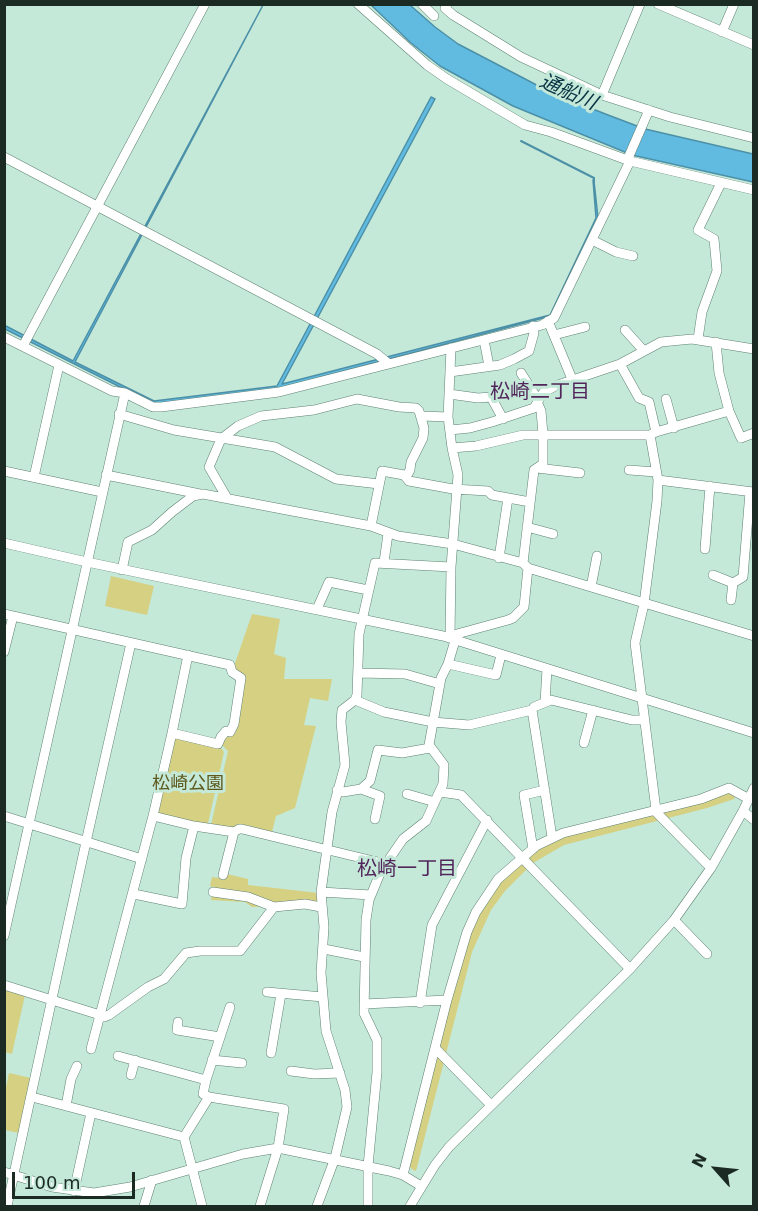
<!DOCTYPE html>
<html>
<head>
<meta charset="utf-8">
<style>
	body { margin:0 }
	#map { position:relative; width:758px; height:1211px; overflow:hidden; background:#c4e9d8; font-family:"DejaVu Sans",sans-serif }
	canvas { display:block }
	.frame { position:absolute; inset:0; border:6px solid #1b2a23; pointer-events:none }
	.north { position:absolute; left:686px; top:1139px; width:60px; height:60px; -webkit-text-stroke:4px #c4e9d8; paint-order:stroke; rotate:297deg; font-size:16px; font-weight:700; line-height:24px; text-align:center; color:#1b2a23 }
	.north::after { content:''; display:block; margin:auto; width:21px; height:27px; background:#1b2a23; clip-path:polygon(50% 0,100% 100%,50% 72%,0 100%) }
	.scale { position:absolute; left:12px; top:1172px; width:123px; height:27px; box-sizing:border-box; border:3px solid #1b2a23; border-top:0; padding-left:8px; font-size:18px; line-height:21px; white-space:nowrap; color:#1b2a23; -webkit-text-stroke:4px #c4e9d8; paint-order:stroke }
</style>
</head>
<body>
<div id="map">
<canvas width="758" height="1211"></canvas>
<div class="frame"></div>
<div class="north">N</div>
<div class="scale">100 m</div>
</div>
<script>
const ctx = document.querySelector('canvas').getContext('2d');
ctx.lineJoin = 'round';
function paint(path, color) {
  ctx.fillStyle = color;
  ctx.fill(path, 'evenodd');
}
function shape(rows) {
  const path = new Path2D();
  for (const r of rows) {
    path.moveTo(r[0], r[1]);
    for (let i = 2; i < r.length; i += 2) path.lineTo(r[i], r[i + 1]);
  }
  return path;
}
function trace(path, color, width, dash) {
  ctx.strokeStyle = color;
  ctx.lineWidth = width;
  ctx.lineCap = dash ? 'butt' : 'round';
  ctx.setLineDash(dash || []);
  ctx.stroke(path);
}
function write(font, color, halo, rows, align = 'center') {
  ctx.font = font + ' "DejaVu Sans","Noto Sans JP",sans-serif';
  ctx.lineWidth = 6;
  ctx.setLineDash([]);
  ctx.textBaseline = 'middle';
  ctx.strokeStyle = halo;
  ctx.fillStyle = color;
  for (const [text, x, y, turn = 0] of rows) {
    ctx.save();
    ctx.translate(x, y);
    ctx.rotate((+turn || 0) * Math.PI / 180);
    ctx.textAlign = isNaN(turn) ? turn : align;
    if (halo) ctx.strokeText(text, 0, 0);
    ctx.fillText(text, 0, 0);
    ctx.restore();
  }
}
paint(shape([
	[111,576,154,586,147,615,105,606],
	[252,614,280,619,274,654,286,658,284,679,332,679,328,701,310,698,304,725,316,726,295,808,276,816,272,832,211,825,228,751,222,745,226,737,235,734,245,675,233,669],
	[172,733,218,744,224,752,207,828,153,816],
	[729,793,736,796,734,799,707,808,564,845,533,863,505,891,491,910,472,952,416,1171,413,1170,409,1166,465,941,492,889,530,854,564,835],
	[227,874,248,879,248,885,319,893,320,904,252,907,245,902,211,900,213,887,210,886,212,877,226,879],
	[5,989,25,995,12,1054,5,1052],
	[9,1073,31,1078,19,1133,5,1130,5,1092]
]), '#d6d082');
const water = shape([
	[263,5,75,362,154,401,277,386,431,97,435,99,282,384,550,315,596,218,593,180,594,181,598,218,551,316,276,389,154,404,5,329,4,325,73,361,263,5],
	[371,5,410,5,435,27,458,44,552,93,608,115,645,129,753,154,753,182,632,155,513,106,440,66,411,43,371,5]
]);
paint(water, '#61bbe1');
trace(water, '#4c90a8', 1.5);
trace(shape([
	[521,141,594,178,594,181]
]), '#4c90a8', 2);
const minor = shape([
	[358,4,427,65,447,79,525,125,551,132,630,161,754,190],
	[422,4,434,16],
	[447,4,445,8,453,15,521,57,602,95,670,117,754,138],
	[658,4,754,45],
	[722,32,734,4],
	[602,95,640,4],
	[4,157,377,354,389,364],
	[592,240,616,252,633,256],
	[548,321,572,379],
	[625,330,644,351],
	[554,335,585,327],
	[4,337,112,391,125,393,153,407,161,407,279,392,542,325,554,318,630,161,629,156,649,110],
	[698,339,702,312,717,271,714,239,698,230,721,183],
	[484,340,489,366],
	[716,342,719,373,729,411,741,438,754,433],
	[23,346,205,4],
	[620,364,639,398,649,402,656,432,650,435,658,480,657,501,644,604,635,643,656,810],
	[450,372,500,365,514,359,529,351,534,333,533,326],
	[521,373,538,400],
	[449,394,478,398,491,397,503,419],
	[666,399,674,428],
	[119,414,174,430,275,447,336,479,379,484],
	[422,416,448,417],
	[450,430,470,428,492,422,534,408,543,393,555,386,620,364,661,342,692,339,754,349],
	[656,432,729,411],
	[452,448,476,446,523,435,650,435],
	[537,468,580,473],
	[629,470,656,472],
	[4,471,102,492],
	[106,475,200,494],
	[34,477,59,365],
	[658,480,753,492],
	[227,498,209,467,221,439,238,426,261,416,314,410,357,399,399,407,416,408,419,411,424,428,423,438,411,462,410,470,406,477],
	[371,526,382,471,404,475,409,481,453,489,488,491,492,495,530,502],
	[527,527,553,534],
	[4,543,87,562,443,636,754,733],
	[705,549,710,486],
	[499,558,508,498],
	[384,562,388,534],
	[528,568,754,636],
	[122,570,128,542,152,530,172,512,193,496,203,494,371,526,398,536,453,544,523,563],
	[713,575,733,583],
	[591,587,597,556],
	[731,600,733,583,743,577,750,492],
	[317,609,329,582,368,590],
	[4,614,230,665,232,672,241,678,234,724,230,732,226,731,221,737,218,744,172,733,153,816,194,826,234,832,239,829,242,829,386,864],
	[450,638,451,567,458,475,452,448,448,417,451,348],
	[4,652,13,616],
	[448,664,496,675,501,655],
	[358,673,405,674,440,684],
	[355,700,384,712,433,722,469,725,532,710,534,707,551,700,632,720,644,720],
	[545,702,547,669],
	[532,710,552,837],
	[172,733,188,655],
	[584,743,593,710],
	[361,789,380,796,375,819],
	[337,790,343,792,361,789,370,781,378,750,402,753,430,748],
	[440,792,461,795,630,969],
	[407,794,435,802],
	[654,810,711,868],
	[743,811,754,820],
	[4,816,142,859],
	[533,849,524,795,545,790],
	[223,875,234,832],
	[213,892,248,897,274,907],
	[321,892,371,895],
	[134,894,182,904,186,858,194,826],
	[674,920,707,954],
	[4,936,125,393],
	[324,949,364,957],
	[4,985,100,1015,153,816],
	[267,992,323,997],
	[420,1003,432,925,487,820],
	[364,1004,447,1000],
	[178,1022,177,1030,220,1037],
	[435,1048,491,1105],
	[91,1049,100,1015,104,1017,109,1015,148,987,164,979,186,953,200,951,240,951,274,907,305,904,321,907],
	[271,1053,281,994],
	[118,1056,206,1080,203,1094,209,1097],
	[212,1060,242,1063],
	[291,1071,314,1074,340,1073],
	[131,1075,135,1060],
	[206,1080,230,1007],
	[32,1097,184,1137,202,1206],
	[66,1106,71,1079,77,1066],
	[184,1137,209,1097,284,1109,278,1148,260,1206],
	[4,1172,52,1187,94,1193,130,1187,243,1154,278,1148,389,1171,403,1175,421,1186],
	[403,1175,447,1000,467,932,476,912,498,879,536,846,563,833,701,799,729,788,749,799],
	[74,1191,91,1113],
	[7,1206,86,842,131,643],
	[144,1206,152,1180],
	[317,1206,335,1158,347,1107,345,1090,326,1031,321,973,324,927,321,892,332,812,345,765,341,722,342,710,355,700,357,695,359,634,375,563,451,567],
	[368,1206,368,1166,377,1072,377,1040,364,1013,366,920,369,900,381,871,403,839,426,821,443,784,444,765,429,745,441,678,448,664,457,634,508,620,513,618,524,607,528,568,523,563,534,470,543,464,543,434,541,411,538,404],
	[410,1206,435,1165,449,1147,630,969,674,920,711,868,743,811,754,788]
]);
trace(minor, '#5f8273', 10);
trace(minor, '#fff', 9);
write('18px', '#5e591e', '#c4e9d8', [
	["松崎公園",188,784]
]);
write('italic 20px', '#093343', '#c4e9d8', [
	["通船川",568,93,24]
]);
write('20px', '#52265a', '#c4e9d8', [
	["松崎二丁目",540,393],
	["松崎一丁目",407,870]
]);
</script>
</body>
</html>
